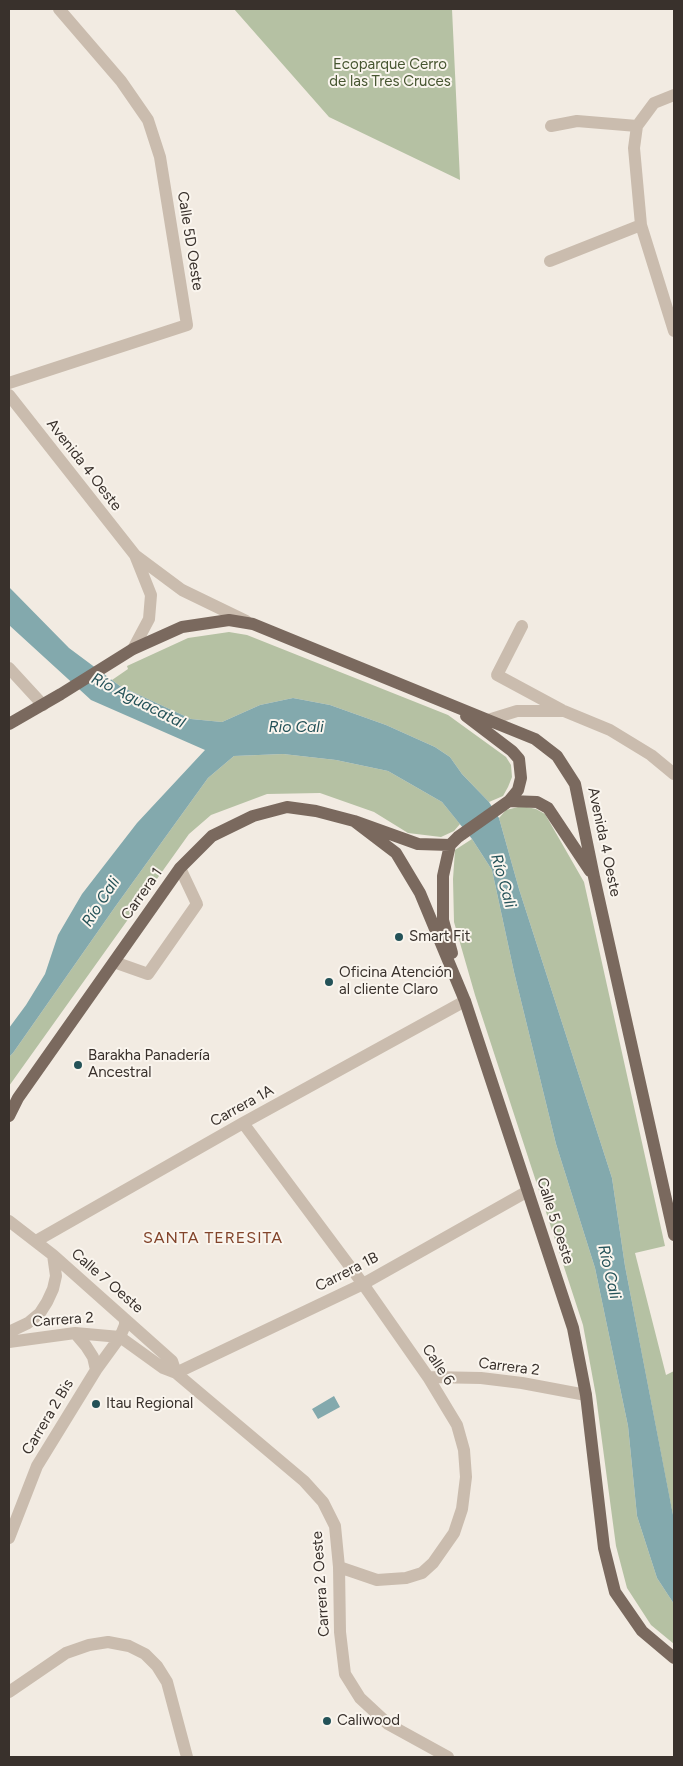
<!DOCTYPE html>
<html>
<head>
<meta charset="utf-8">
<style>
	body { margin:0 }
	#map { position:relative; width:683px; height:1766px; overflow:hidden; background:#f2ebe2; font-family:Figtree,sans-serif }
	canvas { display:block }
	.frame { position:absolute; inset:0; border:10px solid #39312c; pointer-events:none }
</style>
</head>
<body>
<div id="map">
<canvas width="683" height="1766"></canvas>
<div class="frame"></div>
</div>
<script>
const ctx = document.querySelector('canvas').getContext('2d');
ctx.lineJoin = 'round';
function paint(path, color) {
  ctx.fillStyle = color;
  ctx.fill(path, 'evenodd');
}
function shape(rows) {
  const path = new Path2D();
  for (const r of rows) {
    path.moveTo(r[0], r[1]);
    for (let i = 2; i < r.length; i += 2) path.lineTo(r[i], r[i + 1]);
  }
  return path;
}
function trace(path, color, width, dash) {
  ctx.strokeStyle = color;
  ctx.lineWidth = width;
  ctx.lineCap = dash ? 'butt' : 'round';
  ctx.setLineDash(dash || []);
  ctx.stroke(path);
}
function write(font, color, halo, rows, align = 'center') {
  ctx.font = font + ' Figtree,sans-serif';
  ctx.lineWidth = 4;
  ctx.setLineDash([]);
  ctx.textBaseline = 'middle';
  ctx.strokeStyle = halo;
  ctx.fillStyle = color;
  for (const [text, x, y, turn = 0] of rows) {
    ctx.save();
    ctx.translate(x, y);
    ctx.rotate((+turn || 0) * Math.PI / 180);
    ctx.textAlign = isNaN(turn) ? turn : align;
    if (halo) ctx.strokeText(text, 0, 0);
    ctx.fillText(text, 0, 0);
    ctx.restore();
  }
}
paint(shape([
	[234,9,452,9,460,180,329,117],
	[229,632,247,635,448,715,506,757,511,765,512,777,508,787,503,796,489,802,462,774,450,757,435,747,386,725,330,705,293,698,260,705,222,722,191,719,120,686,112,680,128,669,127,666,188,638],
	[283,754,336,760,388,771,442,802,460,824,454,831,441,837,408,833,374,812,320,793,267,794,211,815,189,834,9,1086,9,1057,13,1053,115,907,208,778,234,756],
	[522,806,536,809,545,814,584,882,665,1246,635,1253,666,1375,674,1371,674,1521,625,1266,612,1178,519,889,499,818,506,810],
	[472,839,492,870,514,972,556,1144,595,1268,628,1426,637,1516,657,1578,674,1604,674,1644,651,1625,627,1588,616,1546,596,1396,583,1325,475,995,454,922,453,879,455,850]
]), '#b5c1a3');
paint(shape([
	[9,587,69,648,120,686,191,719,222,722,260,705,293,698,330,705,386,725,435,747,450,757,462,774,489,802,499,818,519,889,612,1178,625,1266,674,1520,674,1604,657,1578,637,1516,628,1426,595,1268,556,1144,514,972,492,870,472,839,442,802,388,771,336,760,283,754,234,756,208,778,115,907,13,1053,9,1057,9,1028,26,1005,45,974,58,935,82,894,137,823,205,750,91,700,9,625],
	[334,1396,340,1407,318,1419,312,1409]
]), '#83a9ad');
trace(shape([
	[674,95,654,103,637,126,634,148,641,225,674,331],
	[551,126,577,121,637,126],
	[550,261,641,225],
	[9,383,187,325,160,157,148,120,121,81,59,9],
	[9,395,135,555,182,590,246,621],
	[522,626,497,675,562,710],
	[133,649,149,619,151,595,135,555],
	[9,668,43,705],
	[488,720,517,711,564,711,610,730,651,755,674,774],
	[114,962,148,974,197,904,180,868],
	[243,1123,363,1284,428,1377,457,1425,464,1450,466,1477,462,1509,454,1533,433,1563,422,1573,406,1578,377,1580,339,1567],
	[9,1221,53,1255,172,1361,176,1373],
	[36,1241,243,1123,465,1001],
	[9,1332,28,1323,40,1313,47,1302,53,1289,56,1276,53,1255],
	[75,1333,86,1346,93,1357,96,1370],
	[9,1342,75,1333,120,1337,163,1368,176,1373,304,1481,323,1502,335,1526,339,1567,340,1632,345,1674,360,1698,388,1724,448,1757],
	[176,1373,363,1284,528,1191],
	[428,1377,481,1378,522,1383,586,1395],
	[9,1538,37,1466,96,1370,120,1337,125,1325,125,1319],
	[9,1692,66,1653,89,1645,108,1642,129,1646,145,1654,157,1666,167,1682,187,1757]
]), '#cabcae', 12);
trace(shape([
	[9,724,61,694,133,649,182,627,229,620,253,624,488,720,535,739,557,756,575,784,594,877,674,1235],
	[509,801,537,802,548,808,590,871],
	[354,821,396,853,420,893,465,1001,573,1328,586,1395,604,1548,615,1592,642,1631,674,1658],
	[452,953,443,920,443,876,450,845,458,837,509,801,518,790,521,778,519,759,512,751,466,716],
	[9,1116,18,1098,180,868,212,836,253,816,287,807,316,811,354,821,418,844,450,845]
]), '#7a695e', 12);
for (const [x, y, r, color] of [
	[399,937,5,"#245258"],
	[329,982,5,"#245258"],
	[78,1065,5,"#245258"],
	[96,1404,5,"#245258"],
	[327,1721,5,"#245258"]
]) {
  const dot = new Path2D();
  dot.arc(x, y, r, 0, 2 * Math.PI);
  ctx.fillStyle = color;
  ctx.fill(dot);
  trace(dot, '#faf5ee', 2);
}
write('15px', '#475631', '#faf5ee', [
	["Ecoparque Cerro",390,65],
	["de las Tres Cruces",390,82]
]);
write('15px', '#39312c', '#faf5ee', [
	["Calle 5D Oeste",190,241,81],
	["Avenida 4 Oeste",84,465,52],
	["Avenida 4 Oeste",604,842,78],
	["Carrera 1",142,894,-55],
	["Carrera 1A",242,1106,-29],
	["Calle 5 Oeste",555,1221,72],
	["Carrera 1B",347,1272,-27],
	["Calle 7 Oeste",107,1281,41],
	["Carrera 2",63,1320,-4],
	["Calle 6",438,1365,56],
	["Carrera 2",509,1367,7],
	["Carrera 2 Bis",48,1417,-59],
	["Carrera 2 Oeste",321,1584,-94]
]);
write('15px', '#39312c', '#faf5ee', [
	["Smart Fit",409,937],
	["Oficina Atención",339,973],
	["al cliente Claro",339,990],
	["Barakha Panadería",88,1056],
	["Ancestral",88,1073],
	["Itau Regional",106,1404],
	["Caliwood",337,1721]
], 'left');
write('italic 16px', '#245258', '#faf5ee', [
	["Río Aguacatal",138,701,27],
	["Rio Cali",296,727],
	["Río Cali",503,881,74],
	["Río Cali",101,902,-57],
	["Río Cali",609,1272,77]
]);
ctx.letterSpacing = '1px';
write('16px', '#82442b', '#faf5ee', [
	["SANTA TERESITA",213,1238]
]);
ctx.letterSpacing = '0px';
</script>
</body>
</html>
